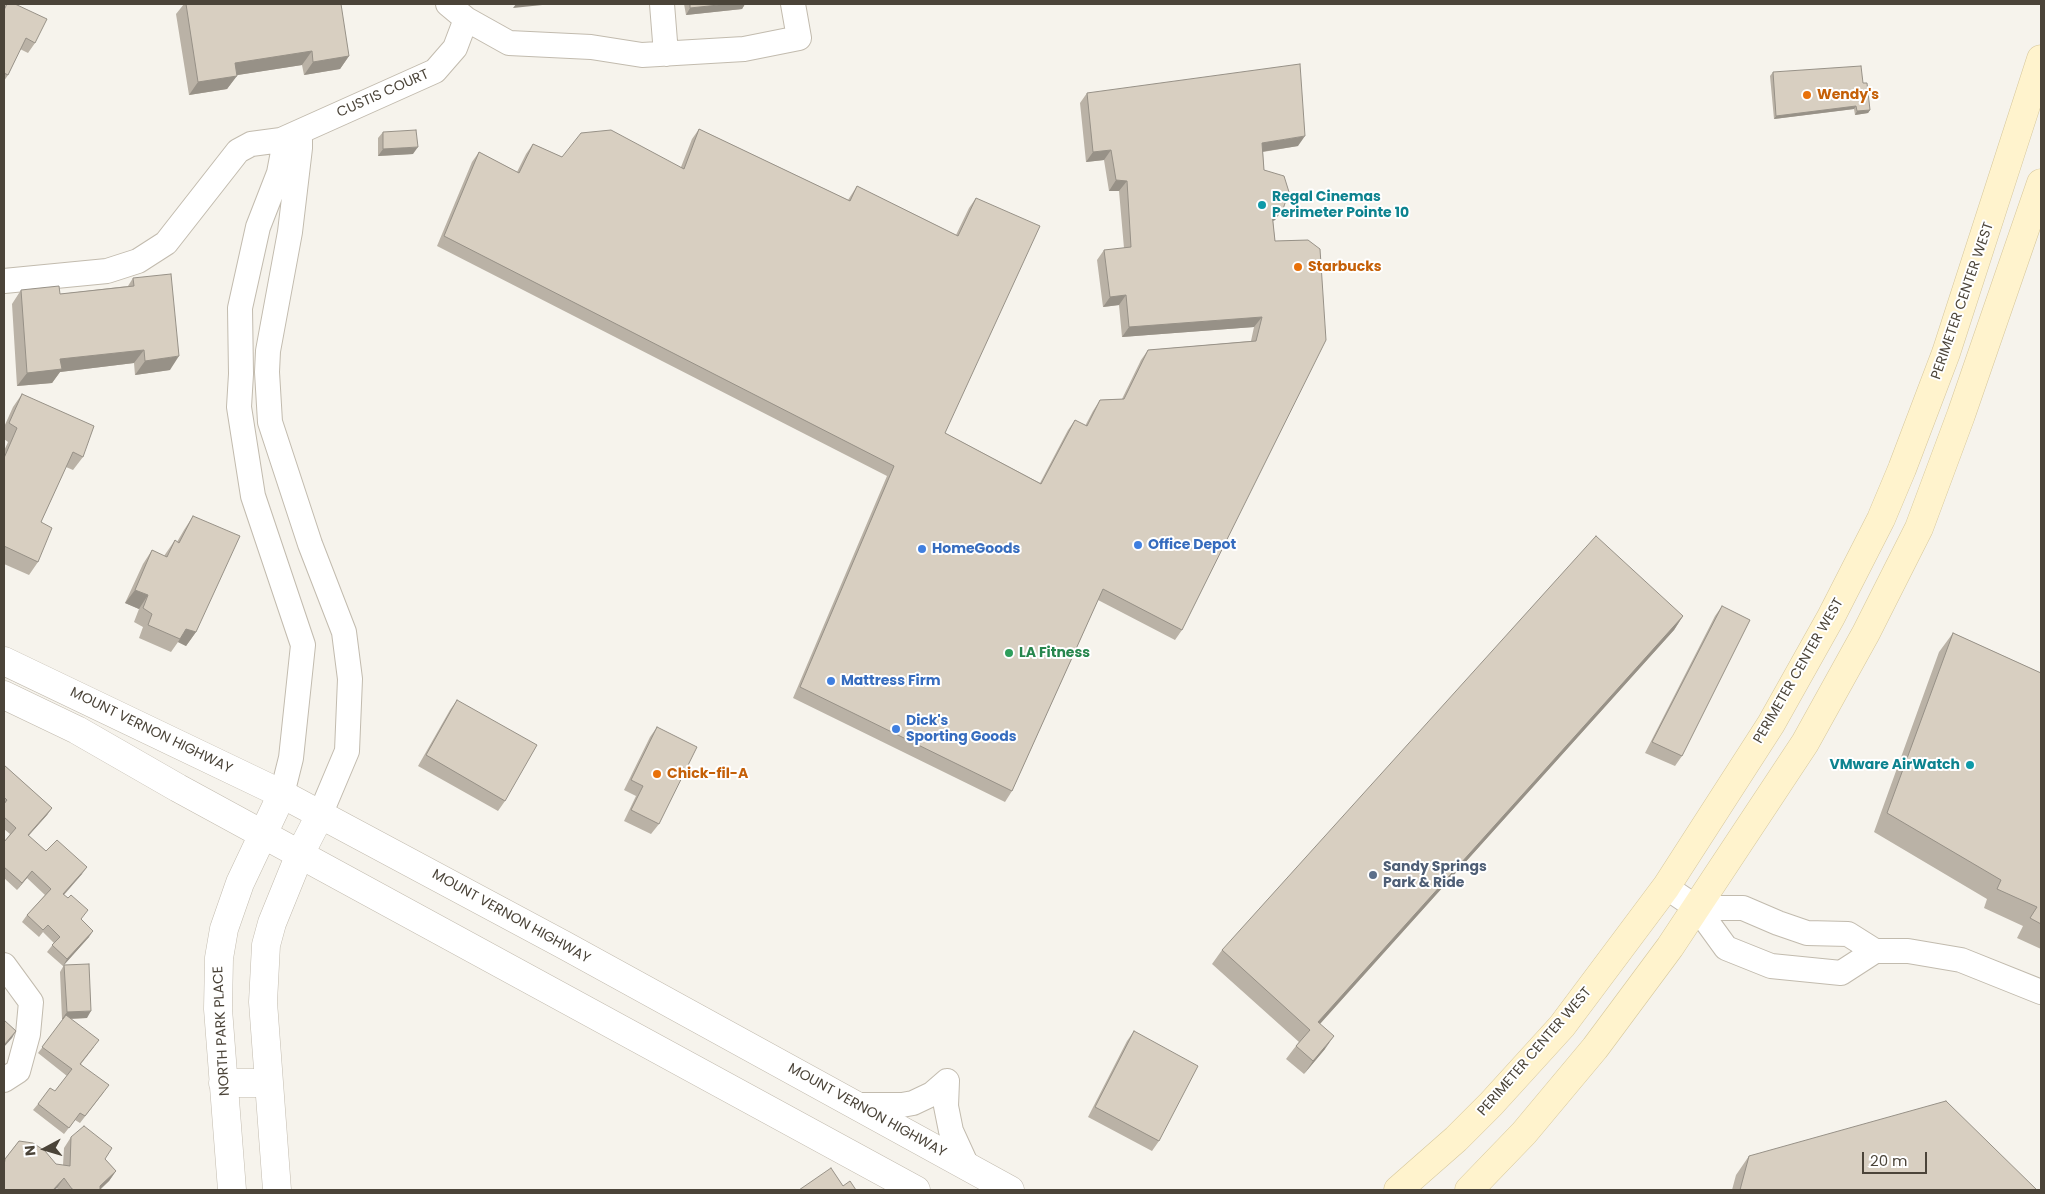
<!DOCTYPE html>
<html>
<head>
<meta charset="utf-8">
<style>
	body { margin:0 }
	#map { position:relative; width:2045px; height:1194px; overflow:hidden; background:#f6f3ec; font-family:Poppins,sans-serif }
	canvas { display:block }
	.frame { position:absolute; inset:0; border:5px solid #4b4439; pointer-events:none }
	.north { position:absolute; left:20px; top:1124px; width:50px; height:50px; -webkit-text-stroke:4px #fff; paint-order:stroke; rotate:264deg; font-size:14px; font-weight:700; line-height:20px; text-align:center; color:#4b4439 }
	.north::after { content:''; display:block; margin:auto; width:18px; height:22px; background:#4b4439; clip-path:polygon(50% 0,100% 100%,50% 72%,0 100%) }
	.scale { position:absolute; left:1862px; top:1152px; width:65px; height:22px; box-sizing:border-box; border:2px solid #4b4439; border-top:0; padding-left:6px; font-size:15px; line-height:18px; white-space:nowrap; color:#4b4439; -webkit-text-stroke:4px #fff; paint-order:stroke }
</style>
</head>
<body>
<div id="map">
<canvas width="2045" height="1194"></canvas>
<div class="frame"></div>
<div class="north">N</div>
<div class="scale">20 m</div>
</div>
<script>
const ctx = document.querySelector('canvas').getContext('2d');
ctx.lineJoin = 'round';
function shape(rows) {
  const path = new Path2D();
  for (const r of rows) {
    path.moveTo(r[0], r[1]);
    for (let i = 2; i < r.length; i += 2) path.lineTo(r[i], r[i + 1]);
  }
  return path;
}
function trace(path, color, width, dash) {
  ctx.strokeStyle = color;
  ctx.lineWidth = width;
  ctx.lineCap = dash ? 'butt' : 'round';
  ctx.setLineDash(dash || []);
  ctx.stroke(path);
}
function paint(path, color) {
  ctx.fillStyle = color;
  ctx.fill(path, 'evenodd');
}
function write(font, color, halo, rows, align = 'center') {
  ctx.font = font + ' Poppins,sans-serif';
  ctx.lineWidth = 4;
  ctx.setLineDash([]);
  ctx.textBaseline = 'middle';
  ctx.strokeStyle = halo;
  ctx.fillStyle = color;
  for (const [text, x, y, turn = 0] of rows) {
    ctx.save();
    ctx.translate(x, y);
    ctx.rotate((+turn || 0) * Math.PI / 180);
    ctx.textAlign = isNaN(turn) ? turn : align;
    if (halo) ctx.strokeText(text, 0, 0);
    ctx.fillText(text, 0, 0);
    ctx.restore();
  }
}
const minor = shape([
	[662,4,666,54],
	[466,19,509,43,591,47,642,55,744,49,799,38,793,4],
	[300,132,300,148,290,232,268,351,267,372,270,422,310,544,344,632,350,679,347,751,320,815],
	[281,140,283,152,279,173,258,227,240,308,241,374,239,407,253,496,303,645,291,758,282,794],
	[4,281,107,271,138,261,166,243,238,151,251,144,281,140,435,71,455,48,466,19,448,4],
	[1666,887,1697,908,1743,908,1778,923,1807,933,1848,934,1875,951,1908,951,1961,960,2041,992],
	[1697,908,1726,948,1771,966,1841,973,1875,951],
	[4,965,31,1002,28,1034,18,1071,4,1080],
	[947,1081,946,1106,951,1131,967,1166],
	[854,1105,902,1105,913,1103,932,1094,947,1081]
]);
const tertiary = shape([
	[4,661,282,794,564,945,1010,1190],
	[4,695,77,730,178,788,916,1190],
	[223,1083,269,1083],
	[232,1190,218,1009,219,958,224,929,240,883,282,794],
	[277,1190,263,1002,266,945,272,923,300,854,320,815]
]);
const secondary = shape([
	[1398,1190,1456,1139,1491,1104,1562,1026,1666,887,1771,724,1831,617,1881,519,1902,469,1946,353,2041,59],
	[1469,1190,1524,1133,1595,1048,1670,947,1805,743,1866,633,1919,528,1961,415,2041,183]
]);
trace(minor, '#c2bbae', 26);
trace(tertiary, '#c2bbae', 29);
trace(secondary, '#d6c79b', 29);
trace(minor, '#fff', 24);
trace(tertiary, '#fff', 28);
trace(secondary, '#fff3cd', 28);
paint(shape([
	[6,4,15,4,35,43,28,53,20,49,8,75,4,81,4,7],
	[184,4,226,4,349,56,340,69,304,75,302,65,237,75,227,89,189,95,176,14],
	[684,4,745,4,742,9,686,15],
	[1773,72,1863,83,1870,110,1868,113,1855,115,1854,109,1774,119,1770,76],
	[1087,93,1298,146,1263,152,1264,170,1283,209,1275,220,1273,221,1275,241,1308,240,1182,630,1175,640,1098,600,1012,791,1005,802,793,698,887,476,437,246,472,162,479,152,517,172,526,154,533,144,562,157,681,167,692,139,699,129,848,200,857,186,956,235,969,208,976,198,945,433,1040,483,1068,430,1075,420,1085,426,1093,411,1100,400,1122,399,1141,360,1148,350,1251,341,1254,327,1122,337,1119,305,1103,307,1097,260,1104,250,1124,248,1119,191,1109,191,1104,160,1086,162,1080,103],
	[383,132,413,154,378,156,378,138],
	[133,278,170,370,135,375,134,363,60,372,52,383,17,386,12,304,21,290,60,294,128,286],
	[22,394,83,457,73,470,66,467,41,522,38,562,29,575,4,564,4,451,8,442,4,439,4,427,13,407],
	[193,516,196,632,186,646,178,642,171,652,139,638,143,627,134,622,139,609,125,603,143,564,152,550,164,556,175,540,177,542,184,530],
	[1722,606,1682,756,1675,766,1645,753,1715,616],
	[1683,616,1674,630,1320,1024,1325,1049,1304,1074,1286,1059,1299,1042,1212,964,1222,950],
	[1953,633,2041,673,2041,949,2017,938,2023,926,1984,908,1987,899,1874,832,1939,652],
	[457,700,505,801,498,811,418,766,450,710],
	[657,727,659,824,651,834,624,821,636,796,624,790,650,737],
	[4,765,52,808,47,815,28,836,46,851,82,874,64,895,81,919,89,937,63,966,47,952,54,943,43,932,39,937,22,922,27,915,45,895,27,878,17,890,4,878,4,842,10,834,4,829],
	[64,965,87,1018,71,1019,94,1047,81,1064,104,1092,80,1123,75,1120,64,1134,33,1110,38,1104,55,1091,67,1076,38,1053,64,1019,62,1019,60,972],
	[1134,1031,1159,1141,1152,1151,1088,1117,1127,1041],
	[71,1137,105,1159,116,1171,109,1181,100,1190,58,1190,57,1188,4,1190,4,1160,19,1141,56,1164,63,1165,64,1148],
	[1749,1156,2037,1190,1732,1190,1736,1175]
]), '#bab2a6');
paint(shape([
	[516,4,552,4,513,8],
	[728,4,745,4,742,9,686,15,690,8],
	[312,51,302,65,225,77,235,63],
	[349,56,340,69,304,75,313,62],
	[237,76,227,89,189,95,198,82],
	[1856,106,1854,109,1774,119,1776,116],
	[1870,110,1868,113,1855,115,1857,111],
	[1305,136,1298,146,1254,153,1262,143],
	[418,147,413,154,378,156,383,149],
	[1111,150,1104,160,1086,162,1093,152],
	[1116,180,1127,181,1119,191,1109,191],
	[1283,209,1275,220,1265,224,1272,213],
	[1126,295,1119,305,1103,307,1110,297],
	[1262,317,1254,327,1122,337,1129,327],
	[144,350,134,363,60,372,52,383,17,386,27,373,60,359],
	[179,356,170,370,135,375,145,361],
	[135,590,148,595,139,609,125,603],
	[1683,616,1674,630,1309,1036,1318,1022],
	[186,629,196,632,186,646,178,642],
	[52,808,47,815,23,842,28,835],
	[87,867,82,874,58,901,63,894],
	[32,871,27,878,17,890,22,883],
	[93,931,89,937,63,966,67,959],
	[91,1011,87,1018,62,1019,67,1012],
	[16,1031,12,1038,4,1047,4,1045],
	[1334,1036,1325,1049,1304,1074,1313,1061],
	[116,1171,109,1181,99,1190,100,1186],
	[64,1178,57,1188,55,1190,53,1190]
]), '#979187');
const building = shape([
	[7,4,15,4,47,19,35,43,26,38,8,75,4,73,4,10,7,4],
	[186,4,341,4,349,56,313,62,312,51,235,63,237,76,198,82,186,4],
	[690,4,728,4,690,8,690,4],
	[1300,64,1305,136,1262,143,1264,170,1284,176,1289,192,1283,209,1272,213,1275,241,1308,240,1320,249,1326,340,1182,630,1103,589,1012,791,800,687,894,466,444,236,479,152,519,173,533,144,562,157,581,133,611,130,684,169,699,129,850,201,857,186,958,236,976,198,1040,226,945,433,1041,484,1075,420,1087,426,1100,400,1124,399,1148,350,1256,341,1262,317,1129,327,1126,295,1110,297,1104,250,1131,247,1127,181,1116,180,1111,150,1093,152,1087,93,1300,64],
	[1861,66,1863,83,1867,83,1870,110,1857,111,1856,106,1776,116,1773,72,1861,66],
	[416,130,418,147,383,149,383,132,416,130],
	[171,274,179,356,145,361,144,350,60,359,62,369,27,373,21,290,59,286,60,294,134,286,133,278,171,274],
	[22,394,94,426,83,457,73,452,41,522,52,528,38,562,4,546,4,458,17,428,9,423,22,394],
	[193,516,240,536,196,632,186,629,180,639,148,625,152,614,143,608,148,595,135,590,152,550,167,557,175,540,179,543,193,516],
	[1596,536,1683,616,1318,1022,1334,1036,1313,1061,1296,1046,1310,1030,1222,950,1596,536],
	[1722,606,1750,620,1682,756,1652,742,1722,606],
	[1953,633,2041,673,2041,924,2030,918,2037,907,1997,889,2001,880,1887,813,1953,633],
	[457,700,537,745,505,801,426,755,457,700],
	[657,727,697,747,659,824,631,810,643,786,631,780,657,727],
	[4,765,52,808,28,835,46,851,57,840,87,867,63,894,68,898,71,895,88,910,81,919,93,931,67,959,52,945,60,937,48,925,43,930,27,915,51,889,32,871,22,883,4,867,4,842,16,828,4,817,4,804,7,800,4,797,4,765],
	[89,964,91,1011,67,1012,64,965,89,964],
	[66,1015,99,1040,80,1064,109,1085,85,1116,80,1113,69,1128,38,1104,50,1088,55,1091,72,1069,42,1047,66,1015],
	[4,1020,16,1031,4,1045,4,1020],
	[1134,1031,1198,1066,1159,1141,1095,1107,1134,1031],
	[1946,1101,2037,1190,1740,1190,1749,1156,1946,1101],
	[84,1126,112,1148,105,1159,116,1171,100,1186,100,1190,75,1190,72,1189,64,1178,53,1190,4,1190,4,1166,5,1159,19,1141,33,1143,45,1151,56,1164,70,1166,71,1137,84,1126],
	[831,1168,843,1186,850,1181,856,1190,799,1190,831,1168]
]);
paint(building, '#d8cfc1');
trace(building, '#979187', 1);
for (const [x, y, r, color] of [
	[1807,95,5,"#e8710a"],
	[1262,205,5,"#0f9aa8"],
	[1298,267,5,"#e8710a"],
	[1138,545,5,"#3f7fe0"],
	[922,549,5,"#3f7fe0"],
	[1009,653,5,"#2e9e5b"],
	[831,681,5,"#3f7fe0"],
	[896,729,5,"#3f7fe0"],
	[1970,765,5,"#0f9aa8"],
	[657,774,5,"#e8710a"],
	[1373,875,5,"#5c6f8a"]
]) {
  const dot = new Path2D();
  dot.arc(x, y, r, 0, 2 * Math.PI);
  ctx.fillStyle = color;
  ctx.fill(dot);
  trace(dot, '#fff', 2);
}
write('14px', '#4b4439', '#fff', [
	["CUSTIS COURT",383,94,-24],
	["PERIMETER CENTER WEST",1963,301,-71],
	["PERIMETER CENTER WEST",1799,671,-60],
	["MOUNT VERNON HIGHWAY",151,731,26],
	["MOUNT VERNON HIGHWAY",511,917,29],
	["NORTH PARK PLACE",222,1031,-93],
	["PERIMETER CENTER WEST",1535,1052,-49],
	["MOUNT VERNON HIGHWAY",867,1111,29]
]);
write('bold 14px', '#c56008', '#fff', [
	["Wendy's",1817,95],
	["Starbucks",1308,267],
	["Chick-fil-A",667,774]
], 'left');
write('bold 14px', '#0d838f', '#fff', [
	["Regal Cinemas",1272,197],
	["Perimeter Pointe 10",1272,213],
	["VMware AirWatch",1960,765,"right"]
], 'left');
write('bold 14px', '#366cbe', '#fff', [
	["Office Depot",1148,545],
	["HomeGoods",932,549],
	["Mattress Firm",841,681],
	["Dick's",906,721],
	["Sporting Goods",906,737]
], 'left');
write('bold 14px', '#27864d', '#fff', [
	["LA Fitness",1019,653]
], 'left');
write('bold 14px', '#4e5e75', '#fff', [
	["Sandy Springs",1383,867],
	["Park & Ride",1383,883]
], 'left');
</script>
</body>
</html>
